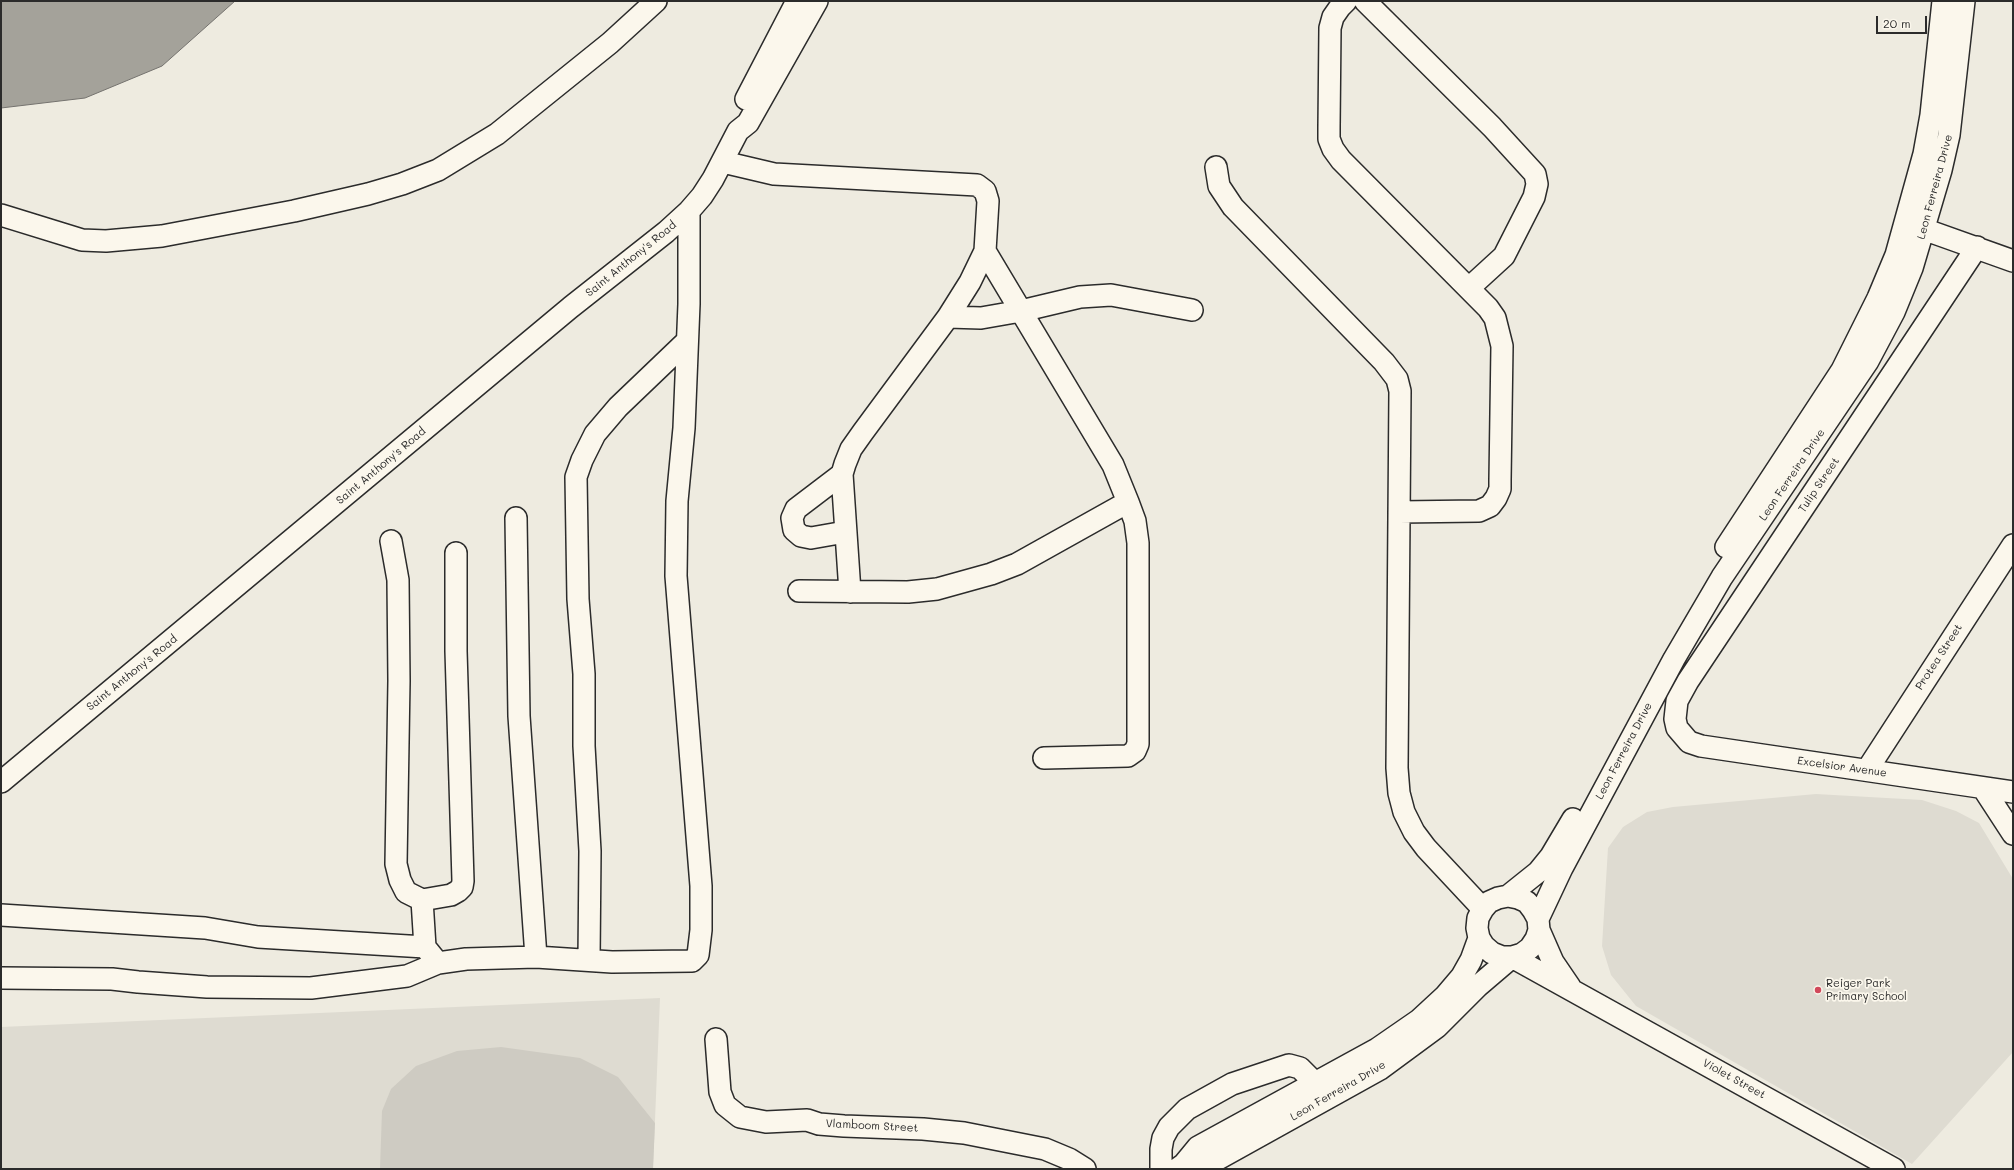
<!DOCTYPE html>
<html>
<head>
<meta charset="utf-8">
<style>
	body { margin:0 }
	#map { position:relative; width:2014px; height:1170px; overflow:hidden; background:#eeebe0; font-family:Mali,sans-serif }
	canvas { display:block }
	.frame { position:absolute; inset:0; border:2px solid #2b2b2b; pointer-events:none }
	.scale { position:absolute; left:1876px; top:16px; width:51px; height:18px; box-sizing:border-box; border:2px solid #2b2b2b; border-top:0; padding-left:5px; font-size:12px; line-height:14px; white-space:nowrap; color:#2b2b2b; -webkit-text-stroke:3px #fbf7ec; paint-order:stroke }
</style>
</head>
<body>
<div id="map">
<canvas width="2014" height="1170"></canvas>
<div class="frame"></div>
<div class="scale">20 m</div>
</div>
<script>
const ctx = document.querySelector('canvas').getContext('2d');
ctx.lineJoin = 'round';
function paint(path, color) {
  ctx.fillStyle = color;
  ctx.fill(path, 'evenodd');
}
function shape(rows) {
  const path = new Path2D();
  for (const r of rows) {
    path.moveTo(r[0], r[1]);
    for (let i = 2; i < r.length; i += 2) path.lineTo(r[i], r[i + 1]);
  }
  return path;
}
function trace(path, color, width, dash) {
  ctx.strokeStyle = color;
  ctx.lineWidth = width;
  ctx.lineCap = dash ? 'butt' : 'round';
  ctx.setLineDash(dash || []);
  ctx.stroke(path);
}
function write(font, color, halo, rows, align = 'center') {
  ctx.font = font + ' Mali,sans-serif';
  ctx.lineWidth = 3.5;
  ctx.setLineDash([]);
  ctx.textBaseline = 'middle';
  ctx.strokeStyle = halo;
  ctx.fillStyle = color;
  for (const [text, x, y, turn = 0] of rows) {
    ctx.save();
    ctx.translate(x, y);
    ctx.rotate((+turn || 0) * Math.PI / 180);
    ctx.textAlign = isNaN(turn) ? turn : align;
    if (halo) ctx.strokeText(text, 0, 0);
    ctx.fillText(text, 0, 0);
    ctx.restore();
  }
}
paint(shape([
	[1816,794,1922,800,1956,811,1979,823,2013,879,2013,1052,1912,1164,1636,1006,1611,975,1602,946,1608,848,1623,827,1647,812,1673,807],
	[660,998,653,1169,1,1169,1,1027]
]), '#dedbd1');
paint(shape([
	[501,1047,580,1058,618,1077,655,1123,653,1169,380,1169,382,1111,391,1089,416,1066,457,1051]
]), '#cecbc2');
const water = shape([
	[1,1,235,1,162,66,85,98,1,108,1,1]
]);
paint(water, '#a4a29a');
trace(water, '#74726e', 1);
const minor = shape([
	[1346,1,1340,7,1333,17,1330,28,1329,127,1329,139,1333,149,1341,160,1488,308,1495,318,1502,346,1500,480,1500,489,1496,498,1490,506,1479,511,1399,512],
	[1365,1,1492,127,1535,174,1537,184,1534,197,1504,256,1469,288],
	[746,99,797,1],
	[723,162,774,174,977,185,985,191,988,201,985,251,970,282,948,317,863,432,851,449,845,464,842,474,850,592],
	[1216,167,1219,186,1233,207,1384,362,1397,379,1400,391,1397,768,1399,793,1404,812,1414,832,1426,848,1483,909],
	[1,215,82,240,106,241,162,236,294,211,368,194,402,184,438,170,497,134,610,43,656,1],
	[1912,225,2013,261],
	[1977,247,1688,681,1677,701,1675,719,1677,728,1689,742,1701,746,2013,792],
	[948,317,981,318,1021,311,1080,297,1111,295,1192,310],
	[842,474,796,509,792,518,794,530,801,536,811,538,845,532],
	[516,518,519,716,536,957],
	[391,541,398,580,399,681,396,864,400,880,406,892,422,900],
	[1726,547,1842,370,1878,298,1896,255,1924,154,1931,115,1943,1],
	[799,591,908,592,937,589,991,574,1017,564,1128,502,1113,465,985,251],
	[1044,758,1128,756,1135,751,1138,744,1138,543,1135,521,1128,502],
	[1867,770,2013,545],
	[1,782,571,307,666,232,689,211,702,196,713,179,738,131,748,123,817,1],
	[1983,788,2013,834],
	[1508,896,1538,872,1551,856,1573,819],
	[1,915,205,928,258,937,425,947,438,963],
	[1538,919,1533,910,1527,902,1518,898,1508,896,1498,898,1489,902,1483,909,1478,918,1477,928,1479,938,1484,946,1492,953,1502,957,1512,957,1522,954,1530,948,1536,939,1539,930,1538,919,1562,868,1674,659,1722,577,1868,361,1894,312,1912,268,1941,170,1949,135,1964,1],
	[1539,930,1553,962,1570,987],
	[425,947,422,900,451,895,458,891,462,887,463,881,456,651,456,553],
	[589,960,590,851,584,746,584,674,578,599,576,477,582,460,595,434,618,407,687,341],
	[1,978,112,979,138,982,207,987,311,988,407,976,438,963,466,959,536,957,612,962,692,961,698,955,701,930,701,886,676,576,677,501,684,428,689,304,689,211],
	[716,1039,720,1092,725,1105,740,1117,766,1122,807,1120,819,1124,844,1126,923,1129,964,1133,1045,1149,1069,1159,1085,1169],
	[1184,1164,1209,1164,1380,1069,1437,1027,1478,986,1512,957,1894,1169],
	[1161,1169,1161,1149,1163,1138,1169,1127,1187,1109,1232,1084,1289,1065,1300,1068,1315,1083,1320,1094],
	[1177,1169,1184,1164,1198,1147,1377,1049,1419,1020,1445,996,1462,976,1471,960,1479,938]
]);
trace(minor, '#2b2b2b', 24);
trace(minor, '#fbf7ec', 21);
for (const [x, y, r, color] of [
	[1818,990,4,"#d1495b"]
]) {
  const dot = new Path2D();
  dot.arc(x, y, r, 0, 2 * Math.PI);
  ctx.fillStyle = color;
  ctx.fill(dot);
  trace(dot, '#fbf7ec', 1.5);
}
write('11px', '#2b2b2b', '#fbf7ec', [
	["Leon Ferreira Drive",1935,187,-75],
	["Saint Anthony's Road",631,259,-39],
	["Saint Anthony's Road",381,466,-40],
	["Leon Ferreira Drive",1792,475,-56],
	["Tulip Street",1819,485,-56],
	["Protea Street",1939,657,-57],
	["Saint Anthony's Road",132,673,-39],
	["Leon Ferreira Drive",1624,751,-62],
	["Excelsior Avenue",1842,767,8],
	["Violet Street",1734,1079,29],
	["Leon Ferreira Drive",1338,1091,-30],
	["Vlamboom Street",872,1126,3]
]);
write('11px', '#2b2b2b', '#fbf7ec', [
	["Reiger Park",1826,984],
	["Primary School",1826,997]
], 'left');
</script>
</body>
</html>
